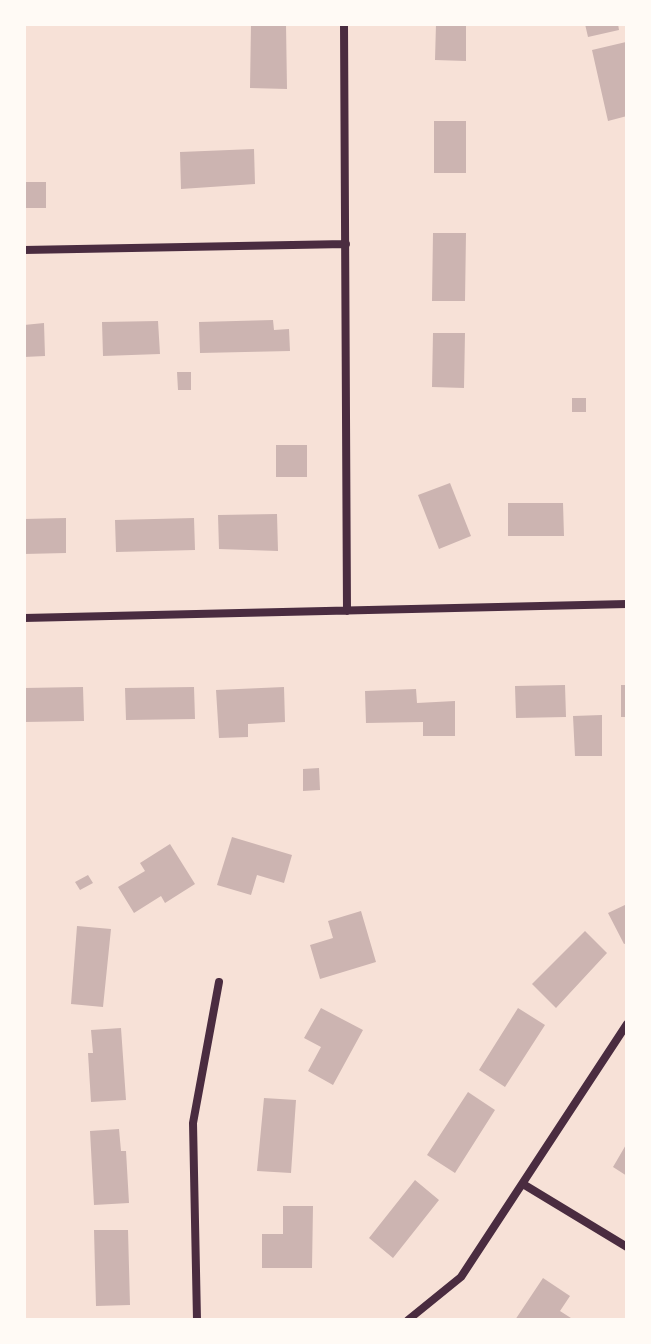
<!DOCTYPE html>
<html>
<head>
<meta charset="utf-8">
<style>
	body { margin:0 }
	#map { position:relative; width:651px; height:1344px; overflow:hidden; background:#f7e1d7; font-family:"Alegreya Sans",sans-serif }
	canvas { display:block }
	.frame { position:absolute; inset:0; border:26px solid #fffaf5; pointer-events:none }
</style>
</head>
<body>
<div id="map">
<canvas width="651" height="1344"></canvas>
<div class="frame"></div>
</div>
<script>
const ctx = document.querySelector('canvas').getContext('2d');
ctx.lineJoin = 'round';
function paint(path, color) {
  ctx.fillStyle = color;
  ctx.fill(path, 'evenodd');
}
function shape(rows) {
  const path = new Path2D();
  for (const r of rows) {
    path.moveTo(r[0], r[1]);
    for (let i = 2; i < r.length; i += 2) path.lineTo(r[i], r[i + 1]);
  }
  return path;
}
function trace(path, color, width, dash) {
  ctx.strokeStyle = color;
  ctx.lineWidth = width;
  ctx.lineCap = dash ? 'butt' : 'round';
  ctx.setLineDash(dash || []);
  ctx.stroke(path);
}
paint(shape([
	[251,24,286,24,287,89,250,88],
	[436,24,466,24,466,61,435,60],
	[585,24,618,24,619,30,588,37],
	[626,42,627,116,608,121,592,50],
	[434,121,466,121,466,173,434,173],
	[254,149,255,184,181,189,180,152],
	[24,182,46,182,46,208,24,208],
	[433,233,466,233,465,301,432,301],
	[273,320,274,330,289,329,290,351,200,353,199,322],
	[158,321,160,354,103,356,102,322],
	[44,323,45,356,24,357,24,325],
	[433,333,465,333,464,388,432,387],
	[177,372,191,372,191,390,178,390],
	[572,398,586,398,586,412,572,412],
	[276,445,307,445,307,477,276,477],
	[450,483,471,536,439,549,418,495],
	[508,503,563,503,564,536,508,536],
	[277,514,278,551,219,549,218,515],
	[66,518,66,553,24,554,24,519],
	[194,518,195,550,116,552,115,520],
	[565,685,566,717,516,718,515,686],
	[621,685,627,685,627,717,621,717],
	[83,687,84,721,24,722,24,688],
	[194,687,195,719,126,720,125,688],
	[284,687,285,722,248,724,248,737,219,738,216,690],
	[416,689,417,703,455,701,455,736,423,736,423,722,366,723,365,691],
	[602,715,602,756,575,756,573,716],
	[319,768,320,790,303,791,303,769],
	[232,837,292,855,284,883,257,875,251,895,217,885],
	[170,844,195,884,165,903,161,896,134,913,118,887,145,871,140,863],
	[88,875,93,883,80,890,75,882],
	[627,904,627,943,624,944,608,913],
	[361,911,376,962,320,979,310,945,333,938,328,921],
	[77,926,111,929,103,1007,71,1004],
	[585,931,607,953,556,1008,532,984],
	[321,1008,363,1030,333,1085,308,1071,321,1047,304,1038],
	[518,1008,545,1025,505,1087,479,1070],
	[121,1028,126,1100,91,1102,88,1053,93,1053,91,1030],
	[468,1092,495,1110,455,1173,427,1155],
	[264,1098,296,1100,291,1173,257,1171],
	[119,1129,121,1151,126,1151,129,1203,94,1205,90,1131],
	[627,1143,627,1176,613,1167],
	[415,1180,439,1200,393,1258,369,1238],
	[283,1206,313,1206,312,1268,262,1268,262,1234,283,1234],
	[94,1230,128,1230,130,1305,96,1306],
	[543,1278,570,1296,560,1311,574,1320,515,1320]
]), '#ccb4b1');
trace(shape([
	[344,24,347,611],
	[24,250,346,244],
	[24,618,627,604],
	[523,1184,627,1247],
	[197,1320,193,1123,219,982],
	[408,1320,461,1277,627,1024]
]), '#4a2c40', 8);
</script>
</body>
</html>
